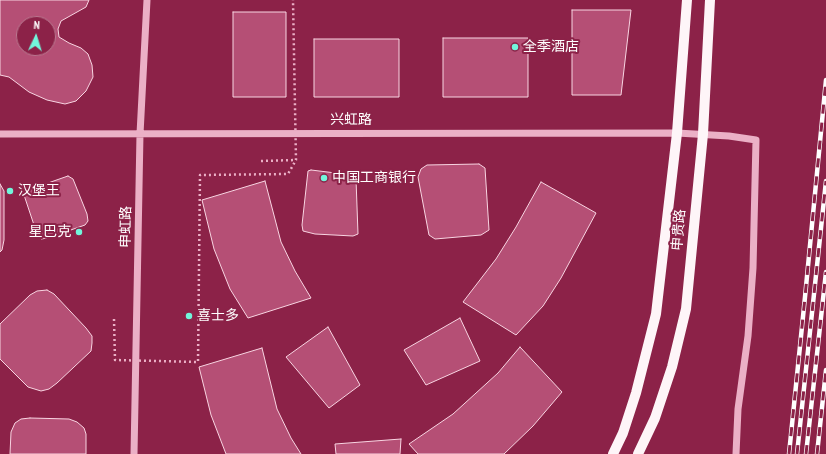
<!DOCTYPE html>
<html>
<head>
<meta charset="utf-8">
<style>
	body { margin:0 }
	#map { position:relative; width:826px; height:454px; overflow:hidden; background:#8c2248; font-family:"PT Sans Narrow",sans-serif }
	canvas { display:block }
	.north { position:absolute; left:16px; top:16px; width:40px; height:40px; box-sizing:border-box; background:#8c2248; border:1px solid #ba7a91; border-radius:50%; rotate:4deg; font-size:11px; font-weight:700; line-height:16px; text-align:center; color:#fff }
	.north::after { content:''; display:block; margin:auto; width:14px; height:18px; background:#72f6db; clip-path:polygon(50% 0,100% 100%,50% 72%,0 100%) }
</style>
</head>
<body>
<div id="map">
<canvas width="826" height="454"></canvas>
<div class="north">N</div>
</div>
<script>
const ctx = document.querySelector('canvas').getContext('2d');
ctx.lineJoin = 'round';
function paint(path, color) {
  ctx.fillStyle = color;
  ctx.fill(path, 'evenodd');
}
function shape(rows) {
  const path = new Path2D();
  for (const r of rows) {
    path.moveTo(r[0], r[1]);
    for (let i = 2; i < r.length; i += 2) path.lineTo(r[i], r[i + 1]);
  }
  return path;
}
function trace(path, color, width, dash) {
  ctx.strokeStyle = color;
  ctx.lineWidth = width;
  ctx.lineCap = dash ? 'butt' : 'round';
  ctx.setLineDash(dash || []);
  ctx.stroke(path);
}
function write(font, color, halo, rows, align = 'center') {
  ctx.font = font + ' "PT Sans Narrow","Noto Sans SC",sans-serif';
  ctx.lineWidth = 4;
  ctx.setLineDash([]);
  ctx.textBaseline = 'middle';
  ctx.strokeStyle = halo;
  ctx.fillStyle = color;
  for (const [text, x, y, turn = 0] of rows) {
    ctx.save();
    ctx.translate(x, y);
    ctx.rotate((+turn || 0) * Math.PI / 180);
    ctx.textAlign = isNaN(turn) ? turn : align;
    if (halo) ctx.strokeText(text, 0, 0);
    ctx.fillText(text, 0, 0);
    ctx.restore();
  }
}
const building = shape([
	[0,0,89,0,86,7,61,21,58,29,59,37,69,43,81,48,88,54,92,65,93,77,86,91,76,101,65,104,47,100,29,92,9,77,0,75,0,0],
	[24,24,48,24,48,48,24,48,24,24],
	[572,10,631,10,621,95,572,95,572,10],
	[233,12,286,12,286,97,233,97,233,12],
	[443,38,528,38,528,97,443,97,443,38],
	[314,39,399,39,399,97,314,97,314,39],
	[479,164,485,168,489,230,481,235,435,239,429,235,418,177,421,169,427,165,479,164],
	[311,170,352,175,356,179,358,234,353,236,315,234,303,231,302,225,308,171,311,170],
	[68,176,73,179,87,214,88,221,85,225,48,238,41,239,37,234,24,195,28,190,68,176],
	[265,181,281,242,295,271,311,298,248,318,230,289,214,249,202,200,265,181],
	[541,182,596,213,561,278,543,306,516,335,463,302,496,259,516,227,541,182],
	[0,184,4,191,4,240,2,250,0,252,0,184],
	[47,290,54,294,86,328,92,336,92,343,91,351,57,383,49,389,41,391,28,387,0,359,0,324,30,295,37,291,47,290],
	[460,318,480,361,426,385,404,350,460,318],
	[328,327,360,385,329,408,286,357,328,327],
	[520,347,562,392,533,426,504,454,418,454,409,444,453,414,498,373,520,347],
	[262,348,277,409,291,438,301,454,226,454,211,415,199,367,262,348],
	[30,418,69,419,77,422,84,428,86,434,86,454,10,454,11,432,15,423,21,419,30,418],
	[401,439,400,454,336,454,335,444,401,439]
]);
paint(building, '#b54f75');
trace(building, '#f8d5e2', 1);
trace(shape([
	[261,161,296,160]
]), '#ebb0c6', 2.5, [2, 3]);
trace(shape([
	[0,134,677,133,729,136,756,140,753,268,748,336,738,409,736,454],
	[134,454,140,134,147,0]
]), '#ebb0c6', 7);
trace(shape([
	[613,454,623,433,636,393,656,314,677,133,687,0],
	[638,454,655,418,672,367,686,309,703,134,710,0]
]), '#fef5f8', 10);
const rail = shape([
	[789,454,805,297,826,80],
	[797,454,826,181],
	[806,454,826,272],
	[817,454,826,370]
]);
trace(rail, '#fff', 4.5);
trace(rail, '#8c2248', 3, [9]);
trace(shape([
	[114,319,115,360,198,362,200,175,288,174,296,160,293,0]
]), '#ebb0c6', 2.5, [2, 3]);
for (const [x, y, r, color] of [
	[515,47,4,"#72f6db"],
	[324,178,4,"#72f6db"],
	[10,191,4,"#72f6db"],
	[79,232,4,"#72f6db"],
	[189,316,4,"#72f6db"]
]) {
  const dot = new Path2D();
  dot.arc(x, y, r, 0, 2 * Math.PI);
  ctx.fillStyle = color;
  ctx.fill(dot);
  trace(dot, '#8c2248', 1.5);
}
write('14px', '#fff', '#8c2248', [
	["全季酒店",523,47],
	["中国工商银行",332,178],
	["汉堡王",18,191],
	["星巴克",71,232,"right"],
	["喜士多",197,316]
], 'left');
write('14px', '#fff', '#8c2248', [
	["兴虹路",351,120],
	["申虹路",126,227,-89],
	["申贵路",679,230,-85]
]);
</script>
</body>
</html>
